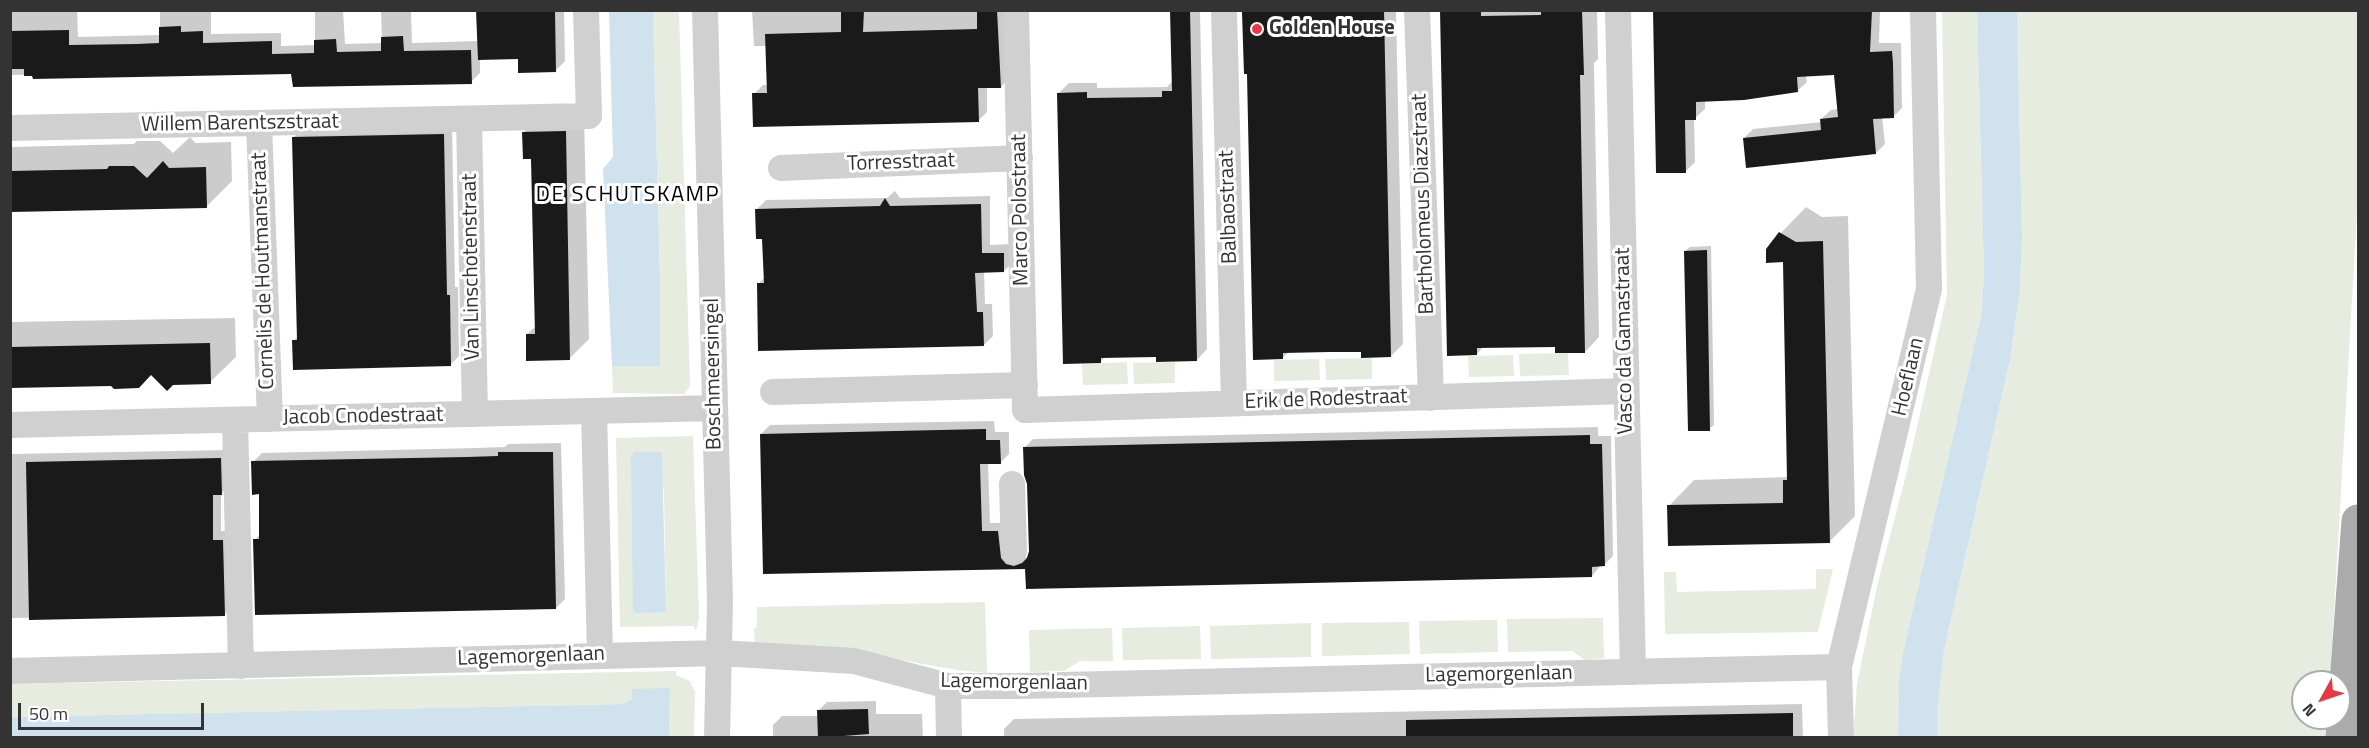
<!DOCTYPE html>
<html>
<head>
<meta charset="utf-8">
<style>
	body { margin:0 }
	#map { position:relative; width:2369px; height:748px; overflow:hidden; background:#fff; font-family:"Titillium Web",sans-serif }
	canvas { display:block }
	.frame { position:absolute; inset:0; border:12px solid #333; pointer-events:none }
	.north { position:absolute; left:2291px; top:670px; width:60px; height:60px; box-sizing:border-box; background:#fff; border:2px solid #adadad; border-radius:50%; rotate:230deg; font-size:16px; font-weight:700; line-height:24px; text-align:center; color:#333 }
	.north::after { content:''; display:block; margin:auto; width:21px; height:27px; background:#e63946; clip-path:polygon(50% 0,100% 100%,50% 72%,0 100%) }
	.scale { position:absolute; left:18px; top:703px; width:186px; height:27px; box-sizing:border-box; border:3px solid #333; border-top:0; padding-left:8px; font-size:18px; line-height:21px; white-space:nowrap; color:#333; -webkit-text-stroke:4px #fff; paint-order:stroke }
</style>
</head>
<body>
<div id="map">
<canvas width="2369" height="748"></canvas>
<div class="frame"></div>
<div class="north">N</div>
<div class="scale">50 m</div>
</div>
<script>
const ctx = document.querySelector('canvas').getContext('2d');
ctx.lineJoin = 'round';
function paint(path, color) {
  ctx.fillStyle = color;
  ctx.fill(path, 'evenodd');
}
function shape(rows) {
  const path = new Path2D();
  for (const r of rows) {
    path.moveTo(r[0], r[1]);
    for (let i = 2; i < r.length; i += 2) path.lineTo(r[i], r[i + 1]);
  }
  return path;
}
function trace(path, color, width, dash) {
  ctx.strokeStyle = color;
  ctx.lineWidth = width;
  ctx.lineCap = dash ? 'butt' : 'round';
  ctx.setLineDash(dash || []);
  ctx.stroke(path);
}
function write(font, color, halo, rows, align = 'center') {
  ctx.font = font + ' "Titillium Web",sans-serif';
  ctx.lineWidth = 6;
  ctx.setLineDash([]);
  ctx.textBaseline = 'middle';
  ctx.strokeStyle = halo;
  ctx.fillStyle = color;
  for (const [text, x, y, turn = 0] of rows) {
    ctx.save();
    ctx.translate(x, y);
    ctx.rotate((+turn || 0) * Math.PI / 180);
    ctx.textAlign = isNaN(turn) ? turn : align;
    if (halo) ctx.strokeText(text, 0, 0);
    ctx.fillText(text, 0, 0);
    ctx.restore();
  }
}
paint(shape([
	[653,11,679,11,690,386,684,394,613,393,612,366,660,366,660,278],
	[1942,11,1977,11,1984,275,1981,316,1903,652,1899,680,1898,737,1853,738,1857,684,1878,582,1906,475,1947,295],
	[2017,11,2358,11,2358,195,2330,682,2303,682,2303,718,2328,718,2327,737,1937,738,1937,714,1944,650,2010,360,2020,292,2022,236],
	[1568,353,1569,375,1520,376,1519,354],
	[1513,355,1514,376,1469,377,1468,356],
	[1372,358,1372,379,1326,380,1325,359],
	[1319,359,1320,380,1274,381,1274,360],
	[1127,362,1128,384,1083,385,1082,364],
	[1175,362,1175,383,1134,384,1133,363],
	[693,436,699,617,697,629,694,629,694,626,620,627,616,438],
	[664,489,666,611,633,611,633,512],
	[1816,569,1833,569,1818,632,1665,634,1664,572,1676,572,1677,592,1816,589],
	[985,602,987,673,957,670,851,651,755,645,754,628,757,627,757,607],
	[1603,618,1604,658,1585,660,1572,651,1508,652,1507,619],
	[1497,620,1498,652,1420,654,1419,621],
	[1409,622,1410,654,1322,656,1322,623],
	[1311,623,1311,657,1211,659,1210,626],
	[1200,626,1201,659,1123,660,1122,628],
	[1112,628,1113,661,1080,661,1064,671,1030,672,1029,630],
	[676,671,676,675,690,681,695,692,694,737,669,737,670,689,632,699,625,704,11,717,10,684]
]), '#e6ecdf');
paint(shape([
	[609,11,653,11,660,278,660,366,612,366,603,169,613,157],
	[1977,11,2017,11,2022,236,2020,292,2010,360,1944,650,1937,714,1937,737,1898,737,1899,679,1903,652,1981,316,1984,275],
	[635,452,660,452,662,454,666,611,664,612,635,613,633,611,631,456],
	[670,688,669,737,11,737,11,717,624,704,632,699,632,689]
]), '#cfe2ee');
paint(shape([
	[10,10,77,10,78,37,160,35,160,10,211,10,211,34,281,33,281,46,315,45,315,10,343,10,345,44,382,43,381,10,411,10,412,43,479,41,478,10,564,10,565,61,556,70,519,57,480,58,480,73,471,82,293,72,10,75],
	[752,10,1006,10,1009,78,1001,87,987,87,987,112,978,121,754,94,763,85,768,85,767,46,754,46],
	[1172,10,1200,10,1207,349,1197,360,1157,356,1106,356,1100,362,1059,93,1069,83,1097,83,1097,88,1167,87,1173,81],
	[1246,10,1396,10,1403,344,1391,356,1363,350,1289,352,1282,358,1249,73,1244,13],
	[1441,10,1597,10,1598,59,1594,63,1599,337,1585,352,1557,345,1484,346,1477,354],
	[1654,10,1880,10,1879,43,1901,43,1902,108,1893,117,1882,117,1885,144,1876,153,1744,138,1753,129,1822,122,1821,119,1831,110,1839,109,1836,74,1806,75,1807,82,1797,91,1705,100,1705,109,1694,119,1695,162,1686,171],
	[584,113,589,339,570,358,527,334,536,326,533,157,523,133,543,114],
	[452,126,455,287,458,287,459,356,450,365,294,340,299,336,293,138,302,129],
	[190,137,195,143,231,142,232,181,206,207,10,211,10,147,134,144,137,141,160,141,173,153],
	[895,191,900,198,990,196,990,245,1012,244,1013,262,1004,271,984,271,985,304,992,304,993,336,984,345,758,284,765,277,764,237,757,209,766,200,887,198],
	[1806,207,1822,217,1848,216,1855,516,1829,542,1669,506,1694,480,1789,477,1784,261,1781,233],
	[1711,246,1714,425,1709,429,1685,251,1690,247],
	[235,318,236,357,210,382,151,373,112,384,10,386,10,322],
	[994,421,995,432,1009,432,1009,454,1000,463,988,463,990,523,1007,523,1024,558,1029,556,1028,483,1024,448,1033,439,1598,427,1598,436,1611,436,1613,556,1604,565,1601,565,1592,576,1027,567,765,572,761,434,770,425],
	[561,443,565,599,556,608,254,540,261,534,261,493,253,462,262,453,476,448,505,447,508,444],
	[229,450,230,485,221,494,221,531,231,531,233,606,224,615,10,618,10,454],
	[876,701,876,714,922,714,923,738,773,738,773,725,782,716,819,716,819,710,827,702],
	[1802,704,1803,738,1004,738,1004,729,1014,719]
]), '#0003');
paint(shape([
	[476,10,555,11,556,72,518,73,518,59,478,60],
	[841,10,864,10,863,32,977,29,977,10,997,10,1001,88,978,88,979,122,753,127,752,93,767,93,765,34,841,32],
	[1170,10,1190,10,1197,361,1156,362,1156,357,1101,358,1101,363,1063,364,1057,93,1087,92,1087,98,1162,97,1162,91,1172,91],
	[1384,10,1391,357,1361,358,1361,352,1330,352,1283,353,1283,359,1253,360,1247,74,1244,74,1242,12],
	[1440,10,1481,10,1481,16,1541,15,1541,10,1582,10,1584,75,1580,75,1585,353,1555,353,1555,347,1477,348,1477,355,1447,356],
	[1653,10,1872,10,1870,52,1892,51,1893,63,1894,118,1873,119,1876,154,1746,168,1743,138,1821,130,1820,119,1838,117,1834,75,1797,77,1798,92,1744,100,1696,102,1696,120,1685,120,1686,173,1656,173],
	[181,26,181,32,203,31,203,43,272,41,272,54,314,53,314,40,336,39,337,52,381,51,381,37,403,36,404,51,471,50,472,84,293,87,291,74,33,79,32,76,24,76,24,69,10,69,10,31,69,30,69,45,137,44,159,43,159,27],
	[566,131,570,360,526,361,526,334,535,334,531,159,523,159,522,132],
	[444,134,447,295,450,295,451,366,293,370,292,340,297,340,292,137],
	[163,161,169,168,206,167,207,208,10,212,10,171,107,169,109,166,134,166,147,178],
	[885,198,890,206,981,204,982,253,1004,253,1004,272,975,273,977,312,983,312,984,346,758,351,757,283,764,283,762,239,756,239,755,209,880,206],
	[1779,232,1796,242,1823,241,1830,543,1668,546,1667,505,1783,503,1783,480,1787,480,1783,262,1766,263,1766,249],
	[1707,250,1710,431,1688,431,1684,251],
	[210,343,211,384,173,385,167,391,151,375,139,388,114,389,111,386,10,388,10,347],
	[986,429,986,440,1000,440,1001,464,980,464,982,531,998,531,1001,558,1006,564,1014,566,1022,563,1027,558,1029,551,1027,484,1024,475,1023,447,1590,435,1590,444,1602,444,1605,566,1592,567,1592,577,1026,589,1025,569,763,574,760,434],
	[498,452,553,452,556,609,255,615,253,539,259,539,259,494,252,495,251,461,466,457,498,456],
	[221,458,222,495,213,495,213,540,223,540,225,616,29,620,26,462],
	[868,709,869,734,818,738,817,710],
	[1793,713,1793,738,1406,738,1406,720]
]), '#1a1a1a');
trace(shape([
	[705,10,720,601,717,738],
	[1016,10,1025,410,1626,391],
	[1224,10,1234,403],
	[1417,10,1431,398],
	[1618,10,1633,672],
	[469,119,475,414],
	[259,123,270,419],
	[10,128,589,116,586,10],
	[781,168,1020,158],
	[773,392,1025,385],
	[594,411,600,655],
	[235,420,241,666],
	[10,425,715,408],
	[1012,484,1014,551],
	[10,671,720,653,854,661,948,686,1019,686,1839,667],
	[948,686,949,738],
	[1841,738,1839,667,1929,289,1923,10]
]), '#d0d0d0', 26);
trace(shape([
	[2342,738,2358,521]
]), '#ababab', 33);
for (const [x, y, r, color] of [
	[1257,29,6,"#e63946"]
]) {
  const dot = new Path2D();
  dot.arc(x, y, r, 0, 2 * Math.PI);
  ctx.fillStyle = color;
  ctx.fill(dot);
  trace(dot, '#fff', 2);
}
write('bold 21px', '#333', '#fff', [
	["Golden House",1269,29]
], 'left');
write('21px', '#333', '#fff', [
	["Willem Barentszstraat",240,124,-1],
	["Torresstraat",901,163,-2],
	["Bartholomeus Diazstraat",1424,204,-92],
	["Balbaostraat",1229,207,-92],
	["Marco Polostraat",1021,210,-91],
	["Van Linschotenstraat",472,267,-91],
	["Cornelis de Houtmanstraat",264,271,-92],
	["Vasco da Gamastraat",1625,341,-91],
	["Boschmeersingel",714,374,-91],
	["Hoeflaan",1909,377,-77],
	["Erik de Rodestraat",1326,400,-2],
	["Jacob Cnodestraat",363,417,-1],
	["Lagemorgenlaan",531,657,-2],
	["Lagemorgenlaan",1499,675,-1],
	["Lagemorgenlaan",1014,683,1]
]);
ctx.letterSpacing = '1.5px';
write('22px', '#000', '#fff', [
	["DE SCHUTSKAMP",628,196]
]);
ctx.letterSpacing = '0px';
</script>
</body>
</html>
